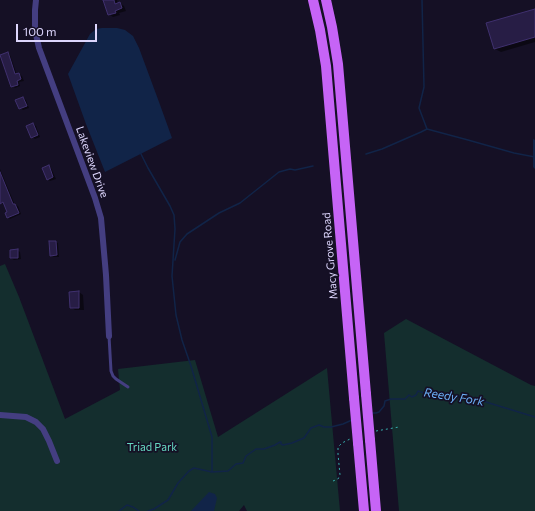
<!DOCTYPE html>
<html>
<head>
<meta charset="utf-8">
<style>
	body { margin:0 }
	#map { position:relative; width:535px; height:511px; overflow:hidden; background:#151025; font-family:Commissioner,sans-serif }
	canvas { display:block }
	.scale { position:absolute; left:16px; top:24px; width:81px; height:18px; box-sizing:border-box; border:2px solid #ddd6fd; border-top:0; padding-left:5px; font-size:12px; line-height:14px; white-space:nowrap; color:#ddd6fd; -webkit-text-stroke:3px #151025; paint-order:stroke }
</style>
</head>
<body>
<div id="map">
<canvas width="535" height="511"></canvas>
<div class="scale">100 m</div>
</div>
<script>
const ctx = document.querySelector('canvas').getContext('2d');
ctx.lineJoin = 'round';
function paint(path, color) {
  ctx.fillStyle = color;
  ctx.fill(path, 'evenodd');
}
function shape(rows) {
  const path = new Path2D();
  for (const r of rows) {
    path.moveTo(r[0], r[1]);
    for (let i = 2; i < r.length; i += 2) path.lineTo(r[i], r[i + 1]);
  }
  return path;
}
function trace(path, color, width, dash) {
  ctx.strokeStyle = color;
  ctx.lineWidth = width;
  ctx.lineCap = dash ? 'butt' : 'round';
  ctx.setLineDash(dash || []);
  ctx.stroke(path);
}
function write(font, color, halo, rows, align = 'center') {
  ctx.font = font + ' Commissioner,sans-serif';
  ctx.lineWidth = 3.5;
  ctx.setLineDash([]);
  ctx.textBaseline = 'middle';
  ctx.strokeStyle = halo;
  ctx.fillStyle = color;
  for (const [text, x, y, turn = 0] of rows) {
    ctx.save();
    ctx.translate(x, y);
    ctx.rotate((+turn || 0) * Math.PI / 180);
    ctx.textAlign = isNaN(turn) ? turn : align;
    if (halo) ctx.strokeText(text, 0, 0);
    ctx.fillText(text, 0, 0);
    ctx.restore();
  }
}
paint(shape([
	[5,264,19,297,65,419,120,390,118,369,195,360,218,437,327,368,340,511,247,511,244,505,239,511,0,511,0,266],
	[406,319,531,385,535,386,535,511,399,511,384,333]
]), '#142e2e');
paint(shape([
	[102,28,117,28,125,30,133,36,139,48,159,102,172,138,105,172,86,124,68,74,90,34,96,29],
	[533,139,535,140,535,169,533,167],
	[209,492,215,494,217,498,214,511,191,511]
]), '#112448');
paint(shape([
	[104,0,117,0,118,4,120,3,124,6,126,11,119,13,120,15,113,17,109,14],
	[535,10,535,42,501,52,495,49],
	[8,53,10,55,17,75,19,74,22,76,24,81,19,82,20,86,15,88,12,86],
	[23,98,26,100,29,108,23,110,20,108],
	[33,124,36,126,40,137,35,139,32,137],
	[48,166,51,168,56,179,50,181,47,179],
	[0,169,15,205,18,206,21,214,10,219,7,217,9,212,4,204,2,203,0,198],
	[55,242,58,243,59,257,54,257,51,255],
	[17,250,20,252,21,259,14,260,11,258],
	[79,292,83,295,84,310,75,310,71,307]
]), '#0007');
trace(shape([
	[422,0,424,87,419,108,427,129],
	[140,152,148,168,170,206,174,215,175,229,172,276,176,315,182,340,191,366,212,437,212,472],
	[366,154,382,149,421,132,427,129,468,140,514,153,535,157],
	[175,260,180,242,187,234,219,213,240,203,279,172,290,169,295,170,313,166],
	[372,413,376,413,379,412,384,406,385,401,391,399,405,399,409,395,412,397,416,395,418,391,421,392,426,394,473,398,535,417],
	[119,511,127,505,133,507,139,511],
	[148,511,154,509,168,500,178,483,189,471,194,468,212,472,228,471,236,464,243,463,246,456,256,449,264,449,275,445,280,442,281,442,281,444,283,445,292,443,304,438,311,428,319,425,324,427,331,427,343,424,352,420]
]), '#112448', 1.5);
const building = shape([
	[103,0,114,0,115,4,120,2,122,8,115,11,116,13,108,15,103,0],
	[535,9,535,37,494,49,486,23,535,9],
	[8,52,15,74,19,73,21,79,17,81,18,85,11,87,0,55,8,52],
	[23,97,27,106,19,109,15,100,23,97],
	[33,123,38,135,31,138,26,126,33,123],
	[49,165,53,177,47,180,42,168,49,165],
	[0,172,13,204,15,204,19,213,7,218,5,213,7,212,3,202,0,204,0,172],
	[49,241,56,241,57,255,50,256,49,241],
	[18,249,18,258,10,258,10,250,18,249],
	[79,291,79,308,70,308,69,292,79,291]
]);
paint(building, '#271d45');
trace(building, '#40316f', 1);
trace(shape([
	[376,431,399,427],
	[333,481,338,479,340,475,338,454,338,447,342,443,350,439]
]), '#37b0af', 1, [2, 3]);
trace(shape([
	[109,336,111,371,113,376,116,379,128,387]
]), '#443e81', 3);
trace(shape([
	[36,0,35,10,35,30,39,48,95,198,101,218,106,275,109,336],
	[0,415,26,417,36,422,43,429,49,441,57,461]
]), '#443e81', 6);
trace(shape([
	[313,0,320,30,326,66,354,398],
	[326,0,332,27,338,64,366,394],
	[370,440,376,511],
	[358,443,364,511]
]), '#c664f6', 10);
trace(shape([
	[366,394,370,440],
	[354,398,358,443]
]), '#c664f6', 10);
write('11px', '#ddd6fd', '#151025', [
	["Lakeview Drive",92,162,70],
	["Macy Grove Road",330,256,-95]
]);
write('11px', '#66d9c1', '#151025', [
	["Triad Park",152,447]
]);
write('italic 12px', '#6baff6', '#151025', [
	["Reedy Fork",454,397,9]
]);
</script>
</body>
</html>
